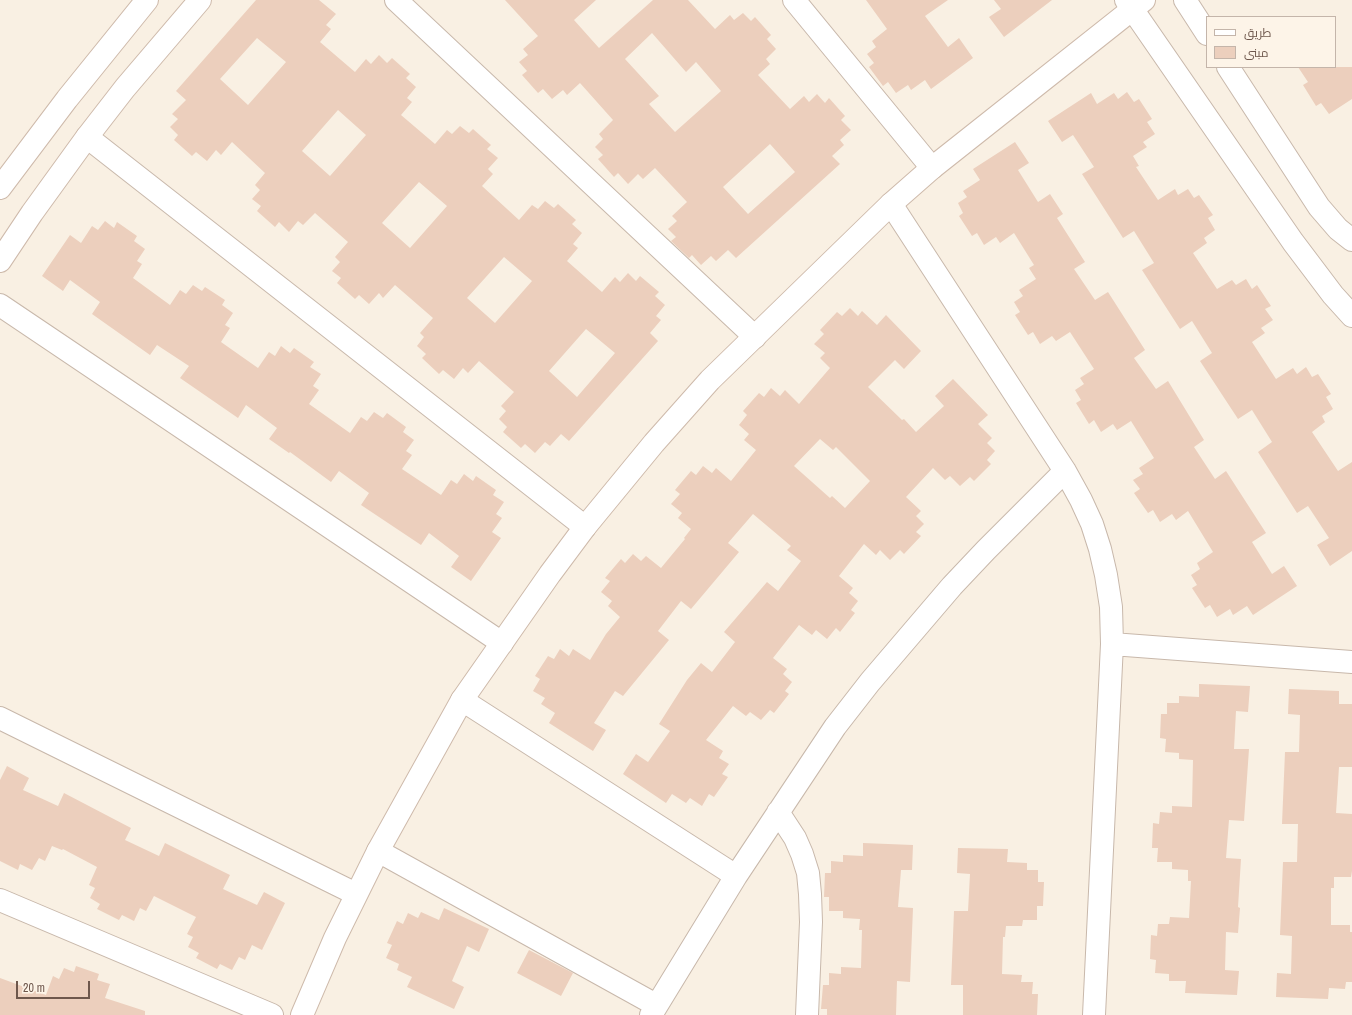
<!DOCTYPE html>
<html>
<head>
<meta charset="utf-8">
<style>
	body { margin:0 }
	#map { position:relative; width:1352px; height:1015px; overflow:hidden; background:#f9f0e3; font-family:"Archivo Narrow",Cairo,sans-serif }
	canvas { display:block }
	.legend { position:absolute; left:1206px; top:16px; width:130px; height:52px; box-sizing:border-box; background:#fdf4e8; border:1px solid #c4b5aa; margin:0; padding:5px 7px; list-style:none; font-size:12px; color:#6e574c }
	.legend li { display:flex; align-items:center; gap:8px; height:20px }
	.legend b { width:20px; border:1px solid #c4b5aa }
	.scale { position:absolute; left:16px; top:981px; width:74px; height:18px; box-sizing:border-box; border:2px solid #6e574c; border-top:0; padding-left:5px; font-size:12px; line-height:14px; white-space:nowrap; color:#6e574c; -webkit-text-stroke:3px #fdf4e8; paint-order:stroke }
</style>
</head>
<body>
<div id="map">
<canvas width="1352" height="1015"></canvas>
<ul class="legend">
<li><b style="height:5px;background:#fff"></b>طريق</li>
<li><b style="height:11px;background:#eccfbd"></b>مبنى</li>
</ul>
<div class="scale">20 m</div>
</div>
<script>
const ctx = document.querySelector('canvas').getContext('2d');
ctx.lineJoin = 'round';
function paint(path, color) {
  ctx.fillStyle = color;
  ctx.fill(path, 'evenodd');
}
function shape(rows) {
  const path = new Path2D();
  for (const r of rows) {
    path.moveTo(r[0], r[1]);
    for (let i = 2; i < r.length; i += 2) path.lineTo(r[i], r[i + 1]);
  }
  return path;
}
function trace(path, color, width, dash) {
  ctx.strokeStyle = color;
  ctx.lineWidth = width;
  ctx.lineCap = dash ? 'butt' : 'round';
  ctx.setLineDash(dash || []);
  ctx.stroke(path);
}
paint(shape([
	[256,0,319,0,336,14,326,25,331,29,320,42,355,72,366,59,371,64,379,55,387,63,392,58,410,74,406,78,416,87,407,98,412,102,401,115,435,144,447,130,452,134,460,126,469,133,473,129,491,145,487,149,498,158,488,169,493,174,482,186,519,220,532,205,538,209,545,201,554,208,558,204,576,220,572,224,582,233,573,244,578,248,567,261,602,292,615,277,620,282,628,273,636,281,640,276,659,292,655,296,665,305,656,316,661,320,650,333,658,341,569,441,561,434,550,446,545,442,535,453,525,444,521,448,503,432,507,427,499,419,506,411,501,406,514,392,479,361,468,373,463,368,454,379,443,370,439,374,422,358,426,354,417,346,424,337,420,333,433,318,395,285,383,298,379,293,369,304,359,295,355,299,337,283,341,278,332,271,340,262,335,257,348,242,315,213,303,225,298,221,289,232,279,222,275,227,257,211,261,206,252,199,260,190,255,185,265,173,232,142,221,155,216,150,207,161,196,152,192,156,174,140,178,135,170,127,178,119,172,114,186,100,176,91],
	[257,38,286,62,248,105,220,79],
	[338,110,366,135,330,176,302,151],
	[419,182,447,206,410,248,382,223],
	[504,257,532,281,495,323,467,298],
	[586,329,615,353,577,397,549,371],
	[505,0,596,0,574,20,599,48,653,0,688,0,715,29,730,15,734,20,743,13,751,21,755,17,771,35,767,39,776,49,766,59,770,64,758,75,790,109,804,96,809,102,817,94,825,103,829,98,845,116,841,120,851,130,840,140,844,145,832,156,840,164,736,258,728,250,716,261,711,256,701,265,692,255,689,258,671,241,676,237,668,229,677,221,672,216,687,202,655,168,643,179,638,174,628,184,618,173,614,177,598,159,603,155,595,147,603,139,599,134,613,120,580,83,567,95,563,90,552,99,543,89,538,93,522,75,527,71,519,62,528,55,523,49,538,36],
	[652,33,686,72,696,62,721,91,675,132,649,104,659,96,625,59],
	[770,144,795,172,748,214,723,187],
	[866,0,948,0,925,16,948,47,959,38,973,58,931,89,925,80,911,90,908,85,896,93,888,82,883,86,869,67,874,63,867,54,876,47,872,41,887,29],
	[994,0,1052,0,1004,37,989,17,1001,9],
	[1298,67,1352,67,1352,99,1329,114,1321,103,1316,106,1303,85,1308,82],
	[1127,92,1134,102,1139,99,1152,119,1147,122,1155,134,1143,142,1147,147,1133,156,1139,166,1136,167,1158,200,1175,189,1178,195,1188,189,1194,198,1199,195,1213,215,1208,218,1215,230,1204,238,1207,243,1193,253,1217,289,1232,280,1236,285,1246,279,1252,289,1257,285,1271,306,1265,309,1273,320,1261,328,1265,333,1252,342,1276,379,1293,368,1297,374,1306,367,1312,377,1318,374,1331,394,1326,397,1333,409,1322,416,1325,422,1312,432,1338,471,1352,462,1352,551,1330,566,1317,545,1329,538,1308,506,1297,513,1258,452,1272,442,1252,410,1238,419,1200,361,1212,353,1192,321,1180,329,1142,270,1154,263,1134,231,1123,238,1082,174,1094,167,1073,135,1062,142,1048,121,1091,93,1097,104,1114,93,1118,99],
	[1015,142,1029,163,1018,170,1038,202,1050,194,1063,214,1057,218,1085,262,1074,269,1095,300,1108,292,1145,350,1134,358,1156,389,1168,381,1204,440,1194,447,1215,479,1226,471,1266,533,1252,542,1272,574,1284,566,1297,586,1253,615,1247,606,1233,615,1230,609,1217,617,1210,605,1205,608,1192,588,1197,585,1191,575,1200,569,1197,563,1213,552,1188,511,1176,520,1172,514,1160,522,1153,510,1148,513,1134,493,1140,489,1133,480,1143,474,1139,468,1154,458,1131,421,1117,430,1113,424,1101,432,1094,420,1089,424,1076,403,1081,400,1075,390,1084,384,1080,378,1094,369,1070,332,1056,341,1052,336,1040,344,1033,332,1028,335,1015,315,1020,312,1014,302,1023,296,1019,290,1036,279,1029,268,1034,265,1014,233,1000,243,996,237,984,245,977,233,972,236,959,216,963,213,958,203,967,197,963,191,980,180,973,169],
	[105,221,114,228,117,222,137,236,134,241,145,249,137,261,142,264,133,278,170,305,180,290,186,294,193,285,202,291,205,287,225,300,222,305,233,313,225,325,230,328,221,342,258,368,269,352,275,356,281,346,290,353,294,348,314,362,310,367,321,374,313,386,319,390,309,404,350,433,361,417,367,421,374,412,383,418,387,413,406,427,403,432,414,440,406,451,412,455,402,469,441,495,451,480,457,484,464,474,473,481,476,476,496,490,493,495,504,502,496,514,502,518,492,532,501,538,471,581,451,567,459,556,429,533,421,545,361,505,369,493,339,471,331,482,290,452,289,453,269,439,277,428,246,405,238,418,180,378,189,366,157,345,150,355,92,314,100,302,70,280,63,291,42,276,70,235,81,243,92,226,98,230],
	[850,308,858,316,862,311,877,325,886,315,921,351,904,369,895,360,868,387,902,420,904,419,916,432,944,406,935,396,953,379,988,415,978,424,992,438,987,443,995,451,987,460,991,464,974,481,970,477,960,486,950,476,945,480,933,468,906,497,921,511,916,516,924,524,916,532,921,536,904,554,900,550,890,560,880,550,876,555,864,544,839,576,853,588,849,593,858,601,851,610,855,613,840,632,836,628,827,639,816,630,812,635,799,625,773,658,787,669,783,674,792,682,785,691,789,694,774,713,770,710,761,720,750,712,746,716,733,706,706,740,723,751,719,758,729,764,722,774,728,777,714,797,709,794,702,806,690,798,686,803,672,794,666,803,623,774,636,754,648,762,670,731,659,724,687,680,701,663,712,672,735,642,724,632,767,582,778,591,801,561,787,550,791,546,753,514,728,543,739,552,691,609,681,601,658,631,669,640,623,696,615,691,594,723,606,730,593,751,549,723,555,713,541,704,545,698,533,691,540,679,535,676,548,656,554,659,560,649,569,656,573,649,590,660,606,634,620,617,608,606,612,601,601,592,610,581,605,578,621,559,625,563,633,554,641,561,646,556,661,568,685,539,684,538,691,529,678,518,682,513,671,504,680,494,675,490,691,471,696,475,703,466,712,473,716,468,731,481,756,450,744,440,749,434,739,425,747,415,743,411,759,393,764,397,771,388,780,396,785,390,799,404,830,368,820,358,825,353,814,344,824,334,820,330,837,312,842,316],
	[820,439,833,450,836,447,870,481,845,508,832,496,830,498,794,466],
	[1199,684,1250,686,1248,712,1236,711,1234,749,1249,749,1244,821,1229,820,1226,858,1241,859,1238,907,1240,908,1238,933,1226,932,1225,970,1239,971,1237,995,1185,993,1186,981,1169,981,1169,974,1155,973,1156,960,1150,959,1151,935,1157,936,1158,924,1169,924,1170,917,1189,918,1191,881,1188,881,1188,870,1172,869,1172,862,1157,862,1158,848,1152,848,1153,823,1159,824,1160,812,1172,813,1172,806,1192,807,1193,760,1179,759,1179,753,1165,752,1166,739,1160,738,1161,714,1167,714,1167,703,1179,703,1179,696,1199,697],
	[1289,689,1339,691,1339,704,1352,704,1352,767,1339,767,1336,813,1352,814,1352,871,1351,877,1334,877,1334,888,1331,888,1331,925,1350,925,1350,932,1352,932,1352,982,1346,982,1345,989,1329,988,1328,999,1276,997,1277,973,1291,974,1292,936,1280,935,1283,862,1297,862,1298,824,1282,824,1285,752,1299,752,1300,715,1288,714],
	[7,766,29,778,23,790,58,806,64,793,131,828,125,840,159,856,165,843,230,875,223,889,257,905,264,892,285,903,262,950,252,945,245,960,239,957,232,970,220,964,217,969,196,958,199,953,188,947,193,937,187,934,196,917,154,896,146,911,140,908,134,921,122,915,119,920,97,909,100,904,90,898,95,888,89,885,97,867,63,849,62,850,52,846,45,861,39,858,32,870,20,864,18,870,0,861,0,780],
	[863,843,913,845,912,870,901,870,898,907,913,908,910,982,897,981,896,1015,827,1015,827,1009,821,1009,823,985,829,985,829,973,841,974,841,967,861,968,862,930,859,930,860,919,843,918,843,911,829,911,829,897,824,897,825,873,831,873,831,861,843,862,843,855,863,856],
	[958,848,1008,849,1007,862,1027,863,1027,870,1038,870,1038,882,1044,882,1043,906,1037,906,1037,920,1023,920,1022,926,1006,926,1005,937,1003,937,1002,974,1022,975,1021,982,1033,982,1032,994,1038,994,1037,1015,963,1015,963,985,951,985,954,911,968,911,970,874,957,873],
	[444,908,489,929,479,952,467,946,452,981,464,987,454,1009,407,987,412,977,397,970,399,964,386,958,392,945,387,943,397,921,403,924,408,913,418,918,421,912,439,920],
	[529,950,573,973,561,996,517,973],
	[76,966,99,974,97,980,110,984,105,998,145,1011,145,1015,0,1015,0,978,46,995,53,976,59,979,64,968,74,972]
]), '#eccfbd');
const street = shape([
	[396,0,755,337],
	[794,0,932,168],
	[1126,0,1293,242,1333,295,1352,316],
	[1185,0,1207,34],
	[1228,67,1319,207,1338,229,1352,240],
	[87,137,585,527],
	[891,204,1065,471,1081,500,1092,524,1100,549,1106,575,1111,607,1112,644,1094,1015],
	[0,305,502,643],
	[1112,644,1352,662],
	[462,700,736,876],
	[0,718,356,894],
	[778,812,795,838,802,854,808,873,810,894,811,922,807,1015],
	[378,851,656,1005],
	[0,900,272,1015],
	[651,1015,736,876,835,727,870,682,952,586,986,550,1065,471]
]);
const secondary = shape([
	[0,188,67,99,147,0],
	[0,261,32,213,87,137,125,88,200,0],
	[302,1015,335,938,378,851,462,700,550,574,585,527,654,443,710,380,891,204,932,168,1144,0]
]);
trace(street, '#c8b8ab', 24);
trace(secondary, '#cebaab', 24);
trace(street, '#fff', 22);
trace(secondary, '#fff', 22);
</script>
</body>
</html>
